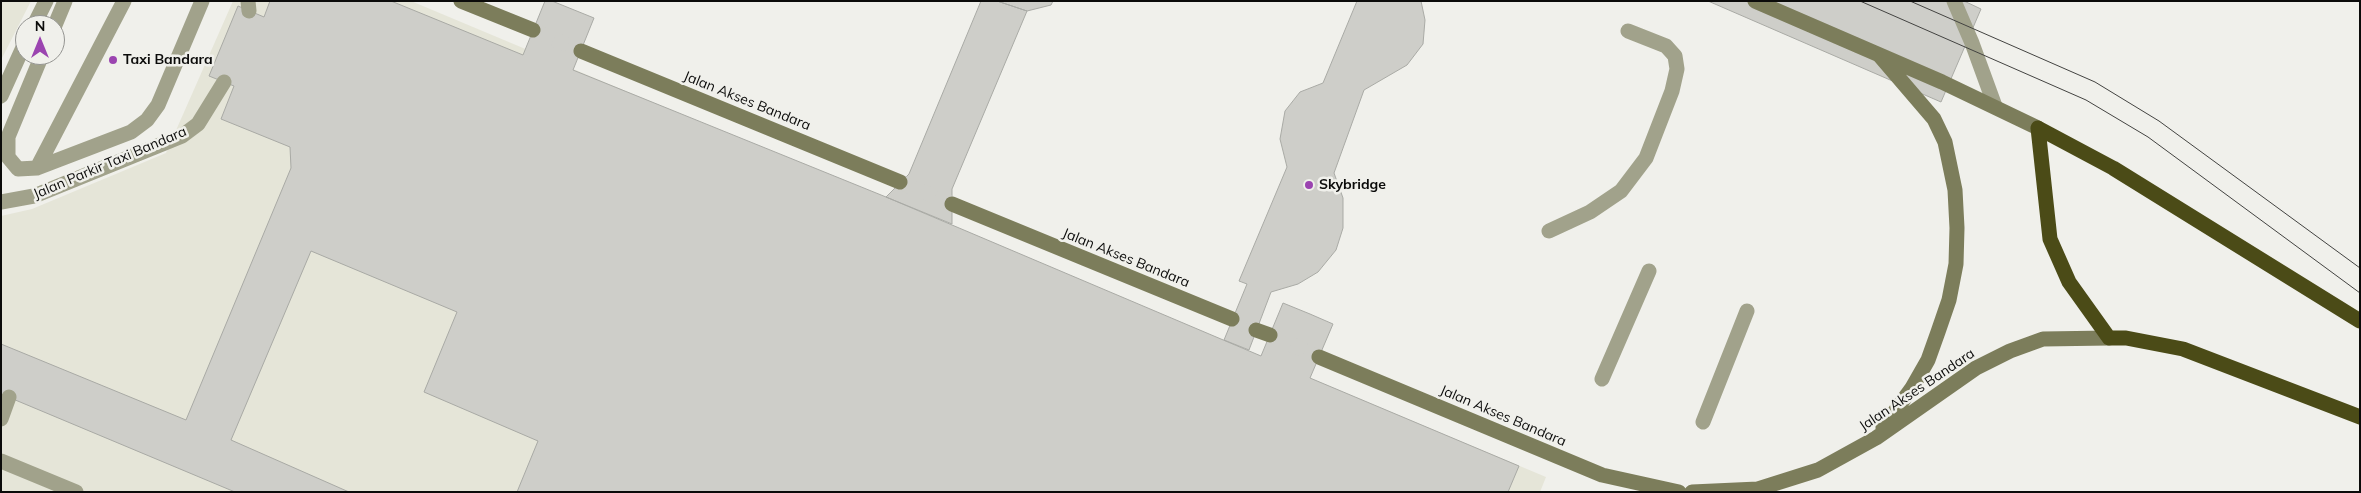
<!DOCTYPE html>
<html>
<head>
<meta charset="utf-8">
<style>
	body { margin:0 }
	#map { position:relative; width:2361px; height:493px; overflow:hidden; background:#f0f0eb; font-family:Mulish,sans-serif }
	canvas { display:block }
	.frame { position:absolute; inset:0; border:2px solid #0b0b0a; pointer-events:none }
	.north { position:absolute; left:15px; top:15px; width:50px; height:50px; box-sizing:border-box; background:#f0f0eb; border:1px solid #949491; border-radius:50%; rotate:0deg; font-size:14px; font-weight:700; line-height:20px; text-align:center; color:#0b0b0a }
	.north::after { content:''; display:block; margin:auto; width:18px; height:22px; background:#9b44b0; clip-path:polygon(50% 0,100% 100%,50% 72%,0 100%) }
</style>
</head>
<body>
<div id="map">
<canvas width="2361" height="493"></canvas>
<div class="frame"></div>
<div class="north">N</div>
</div>
<script>
const ctx = document.querySelector('canvas').getContext('2d');
ctx.lineJoin = 'round';
function paint(path, color) {
  ctx.fillStyle = color;
  ctx.fill(path, 'evenodd');
}
function shape(rows) {
  const path = new Path2D();
  for (const r of rows) {
    path.moveTo(r[0], r[1]);
    for (let i = 2; i < r.length; i += 2) path.lineTo(r[i], r[i + 1]);
  }
  return path;
}
function trace(path, color, width, dash) {
  ctx.strokeStyle = color;
  ctx.lineWidth = width;
  ctx.lineCap = dash ? 'butt' : 'round';
  ctx.setLineDash(dash || []);
  ctx.stroke(path);
}
function write(font, color, halo, rows, align = 'center') {
  ctx.font = font + ' Mulish,sans-serif';
  ctx.lineWidth = 5;
  ctx.setLineDash([]);
  ctx.textBaseline = 'middle';
  ctx.strokeStyle = halo;
  ctx.fillStyle = color;
  for (const [text, x, y, turn = 0] of rows) {
    ctx.save();
    ctx.translate(x, y);
    ctx.rotate((+turn || 0) * Math.PI / 180);
    ctx.textAlign = isNaN(turn) ? turn : align;
    if (halo) ctx.strokeText(text, 0, 0);
    ctx.fillText(text, 0, 0);
    ctx.restore();
  }
}
paint(shape([
	[1,1,31,1,1,60],
	[233,1,411,1,1546,477,1540,492,1,492,1,216,32,209,166,153]
]), '#e5e5d8');
const building = shape([
	[270,1,391,1,523,55,545,1,552,1,594,18,573,70,886,197,1261,356,1283,303,1310,314,1333,324,1310,378,1519,466,1508,492,517,492,538,441,424,392,457,312,311,251,231,440,349,492,235,492,1,394,1,344,186,420,291,168,290,147,221,119,234,86,209,76,238,6,264,17,270,1],
	[981,1,997,1,1027,11,952,189,952,224,886,197,909,174,981,1],
	[997,1,1053,1,1051,5,1027,11,997,1],
	[1357,1,1421,1,1425,20,1423,44,1407,65,1364,90,1334,173,1343,198,1343,228,1336,250,1318,272,1298,284,1271,292,1249,350,1224,340,1247,284,1239,281,1287,167,1280,139,1285,111,1300,92,1323,83,1357,1],
	[1708,1,1964,1,1981,9,1941,102,1708,1]
]);
paint(building, '#cecec9');
trace(building, '#a9aaa5', 1);
trace(shape([
	[533,30,581,51],
	[900,182,952,204],
	[1232,319,1256,330],
	[1270,335,1319,357]
]), '#cecec9', 15, [15, 8]);
trace(shape([
	[248,1,249,11],
	[1954,1,1972,43,1995,106],
	[34,25,46,1],
	[55,25,65,1],
	[42,55,8,137,8,157,18,169,37,168,131,132,147,120,158,105,202,1],
	[1,96,25,43],
	[37,168,124,1],
	[1,202,34,196,182,136,198,124,224,82],
	[1549,231,1590,212,1621,191,1646,158,1672,91,1677,69,1675,56,1666,46,1628,31],
	[1602,379,1649,271],
	[1,419,9,397],
	[1703,422,1747,311],
	[1,461,76,492]
]), '#a1a28b', 15);
trace(shape([
	[461,1,533,30],
	[1755,1,1942,82,2038,128],
	[581,51,900,182],
	[1880,56,1934,119,1945,142,1955,190,1957,228,1956,264,1949,300,1938,332,1928,360,1912,388,1883,428],
	[952,204,1232,319],
	[1256,330,1270,335],
	[1319,357,1602,475,1679,492],
	[1692,492,1758,489,1818,470,1876,438,1976,368,2010,351,2043,339,2109,338]
]), '#7c7d5b', 15);
trace(shape([
	[2038,128,2050,239,2069,282,2109,338,2126,338,2183,349,2360,417],
	[2038,128,2113,168,2360,321]
]), '#4b4b17', 15);
trace(shape([
	[1860,1,2086,100,2148,137,2360,293],
	[1910,1,2095,82,2159,121,2360,268]
]), '#434341', 1);
for (const [x, y, r, color] of [
	[113,60,5,"#9b44b0"],
	[1309,185,5,"#9b44b0"]
]) {
  const dot = new Path2D();
  dot.arc(x, y, r, 0, 2 * Math.PI);
  ctx.fillStyle = color;
  ctx.fill(dot);
  trace(dot, '#f0f0eb', 2);
}
write('bold 14px', '#0b0b0a', '#f0f0eb', [
	["Taxi Bandara",123,60],
	["Skybridge",1319,185]
], 'left');
write('14px', '#0b0b0a', '#f0f0eb', [
	["Jalan Akses Bandara",747,101,22],
	["Jalan Parkir Taxi Bandara",110,163,-23],
	["Jalan Akses Bandara",1126,258,22],
	["Jalan Akses Bandara",1917,390,-34],
	["Jalan Akses Bandara",1503,416,23]
]);
</script>
</body>
</html>
